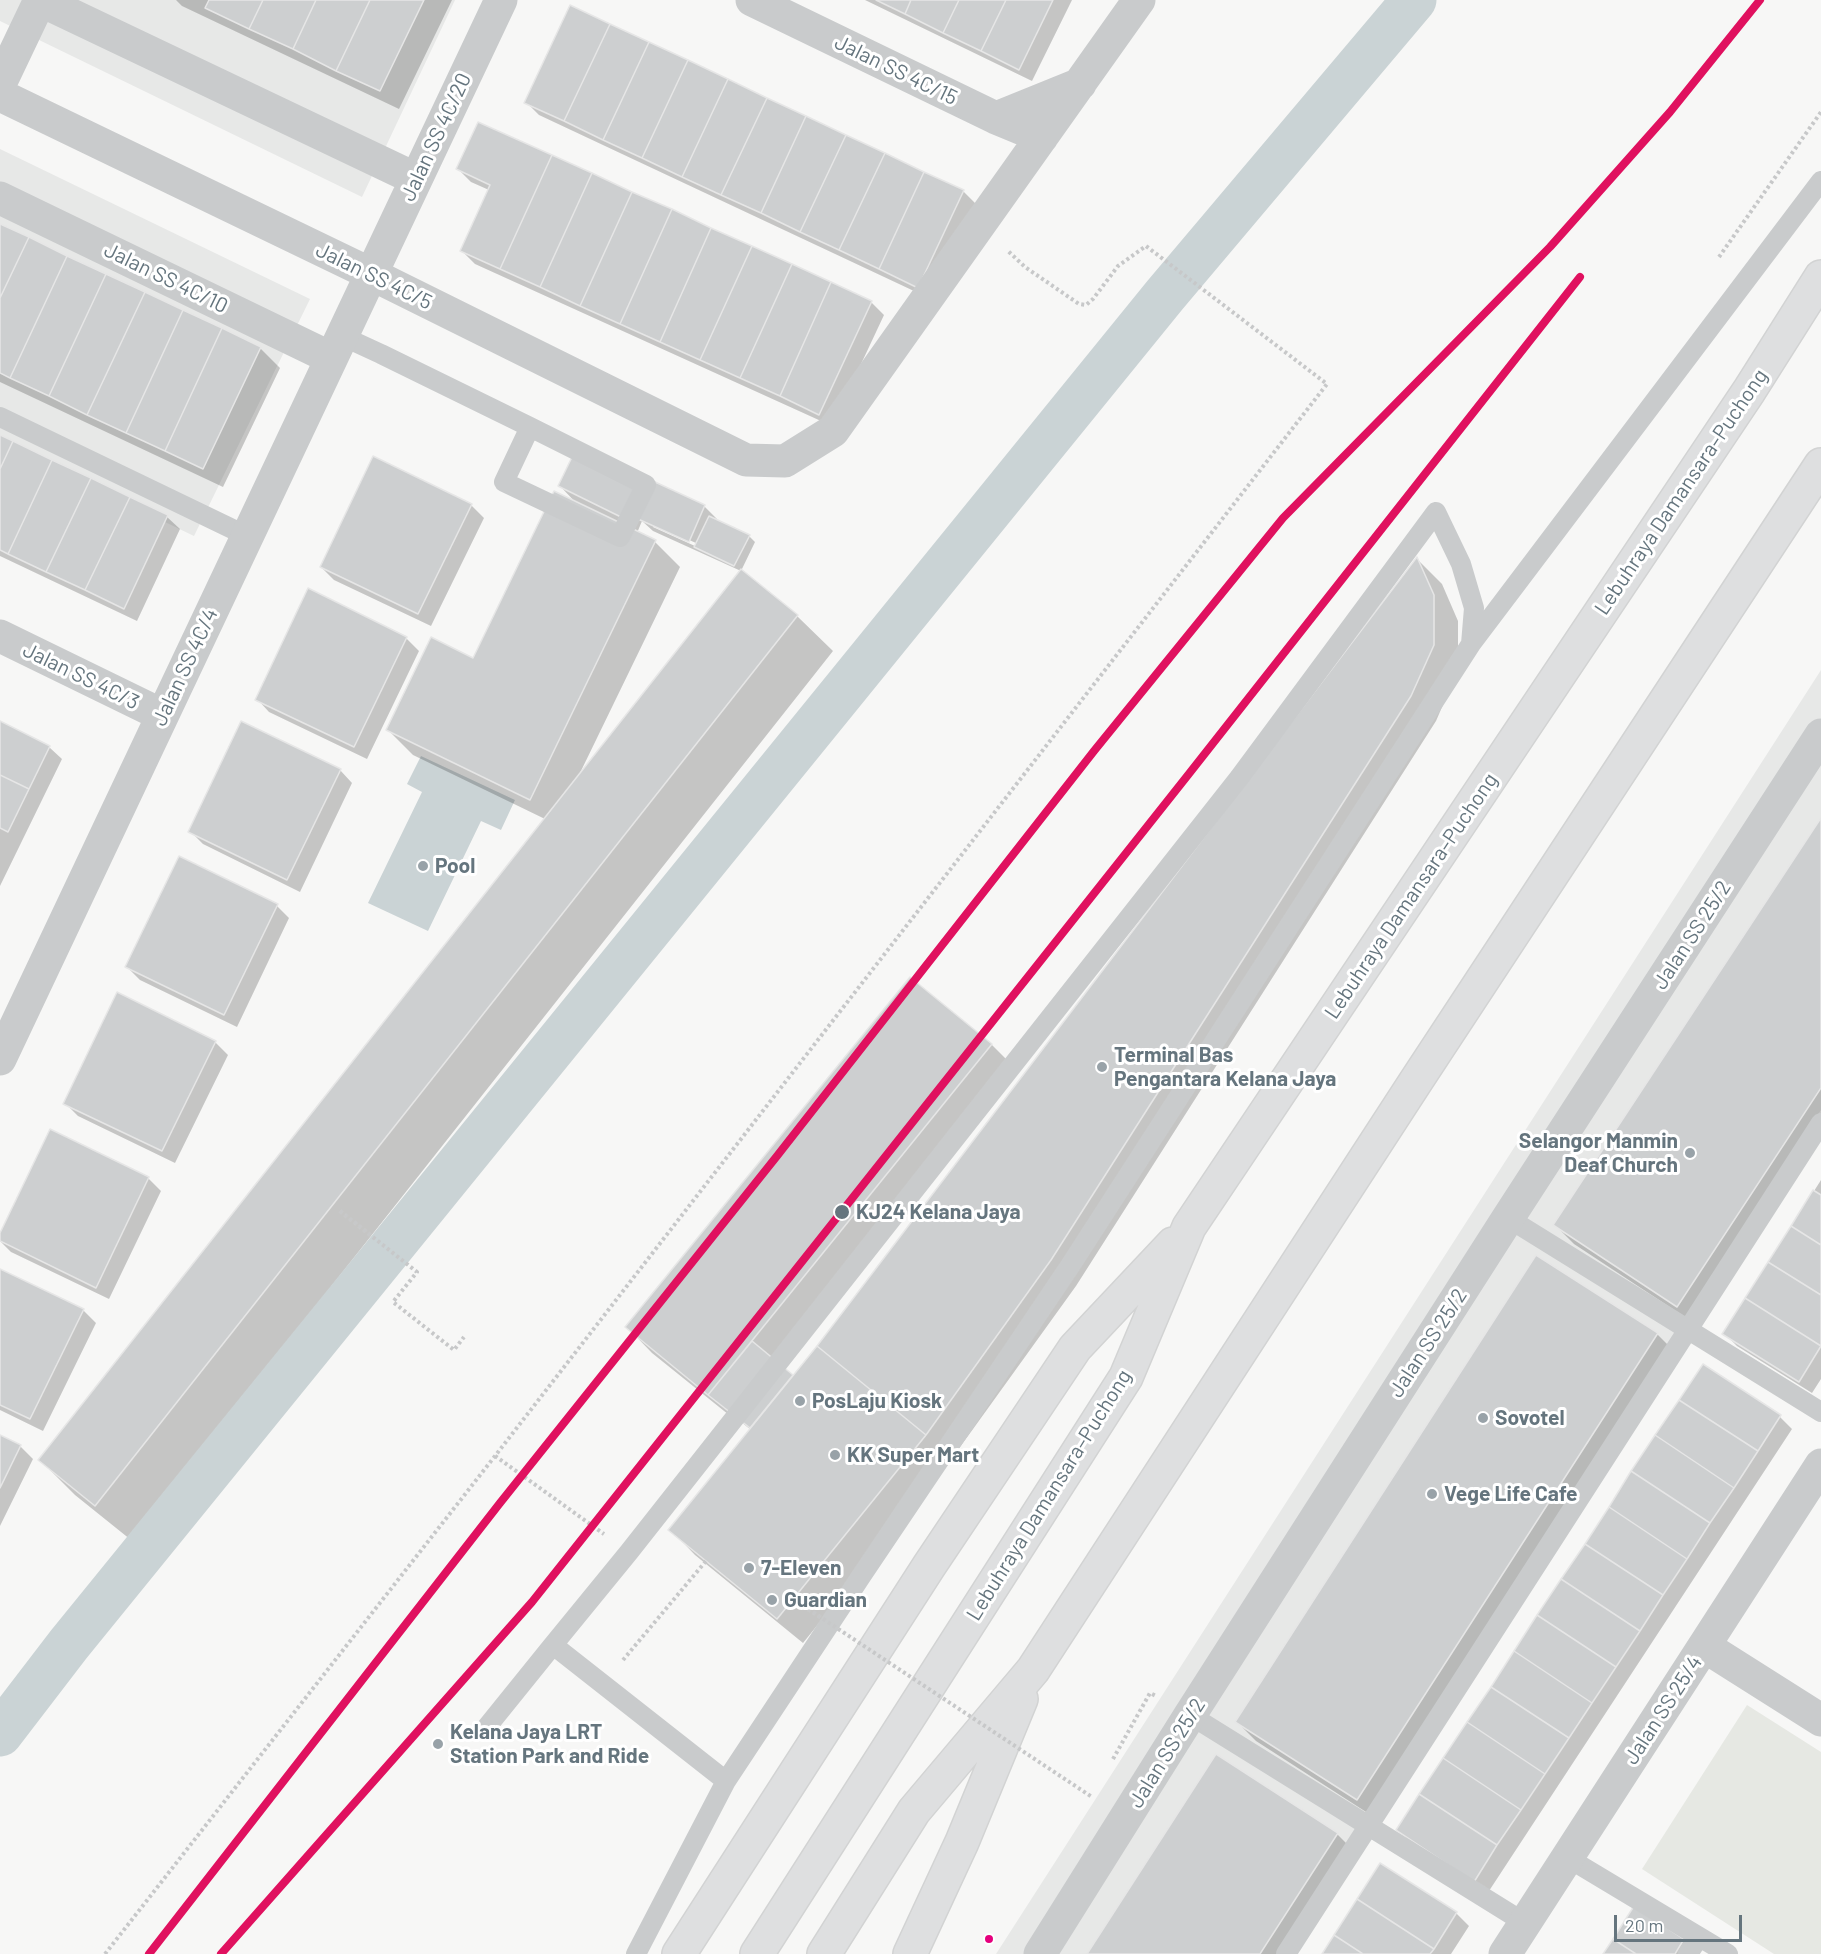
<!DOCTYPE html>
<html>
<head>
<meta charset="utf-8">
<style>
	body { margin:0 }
	#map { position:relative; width:1821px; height:1954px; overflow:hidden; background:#f7f7f6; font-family:Barlow,sans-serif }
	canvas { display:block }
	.scale { position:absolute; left:1614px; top:1915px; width:128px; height:27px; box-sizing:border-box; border:3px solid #65757e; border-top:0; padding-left:8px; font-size:18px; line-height:21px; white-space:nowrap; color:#65757e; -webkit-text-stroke:4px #fff; paint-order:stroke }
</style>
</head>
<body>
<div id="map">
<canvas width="1821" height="1954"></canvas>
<div class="scale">20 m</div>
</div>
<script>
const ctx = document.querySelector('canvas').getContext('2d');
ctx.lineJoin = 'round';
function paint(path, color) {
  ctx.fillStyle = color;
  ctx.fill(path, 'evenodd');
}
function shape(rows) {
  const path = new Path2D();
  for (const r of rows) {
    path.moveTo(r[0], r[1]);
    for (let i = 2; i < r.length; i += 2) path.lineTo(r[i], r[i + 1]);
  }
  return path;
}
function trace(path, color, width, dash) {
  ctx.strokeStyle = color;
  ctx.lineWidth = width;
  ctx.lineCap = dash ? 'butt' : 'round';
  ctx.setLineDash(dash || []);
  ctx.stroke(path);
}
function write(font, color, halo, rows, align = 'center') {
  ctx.font = font + ' Barlow,sans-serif';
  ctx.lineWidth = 6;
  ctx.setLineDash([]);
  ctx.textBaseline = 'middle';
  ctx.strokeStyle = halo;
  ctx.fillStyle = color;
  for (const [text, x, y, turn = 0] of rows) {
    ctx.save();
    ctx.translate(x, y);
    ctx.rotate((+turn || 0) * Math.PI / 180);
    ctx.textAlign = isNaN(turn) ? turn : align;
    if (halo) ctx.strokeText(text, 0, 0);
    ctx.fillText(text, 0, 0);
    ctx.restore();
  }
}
paint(shape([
	[0,0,455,0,362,197,0,21],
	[0,149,310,299,194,536,0,443],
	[1821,670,1821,1110,1276,1954,996,1954]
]), '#e7e8e7');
paint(shape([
	[1747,1705,1821,1752,1821,1954,1774,1954,1642,1869]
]), '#e6e8e3');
paint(shape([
	[421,756,515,800,501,830,481,821,428,931,368,903,422,792,407,784]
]), '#cad3d5');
paint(shape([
	[176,0,452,0,399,109,182,6],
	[865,0,1072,0,1032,81],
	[526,102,963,191,976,204,931,299,539,115],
	[458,169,871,302,884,315,832,426,475,264,462,251,489,190,471,182],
	[0,225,260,348,280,368,223,487,0,382],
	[0,437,167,517,180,529,137,621,0,556],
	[560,486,704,506,717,519,716,521,749,536,755,542,741,571,797,616,833,651,131,1540,75,1495,40,1460,545,819,413,755,388,730,474,660,576,503],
	[642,521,653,531,741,571,581,773,580,773,680,567,655,542,637,533],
	[653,524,696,543,695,546,653,527],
	[471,505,484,518,431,626,334,580,321,567],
	[1417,559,1442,584,1458,621,1458,670,1436,721,1076,1286,950,1461,803,1643,695,1555,670,1529,751,1430,735,1417,734,1419,652,1353,627,1327,910,979,992,1045,1017,1070,778,1364,794,1377],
	[406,638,419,651,367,759,269,712,257,699],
	[0,723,49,747,62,759,0,886],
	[340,770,352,783,300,892,203,844,190,831],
	[1821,820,1821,1136,1697,1325,1574,1244,1555,1225],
	[277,906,289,918,237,1027,140,980,127,967],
	[215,1042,228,1055,175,1163,78,1116,65,1103],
	[148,1178,161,1191,109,1299,11,1252,0,1241,0,1237],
	[1821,1180,1821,1379,1812,1393,1737,1346,1724,1333],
	[0,1270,83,1310,96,1323,43,1431,0,1410],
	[1657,1334,1676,1353,1377,1819,1256,1741,1237,1722],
	[1780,1417,1792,1429,1487,1894,1411,1842,1398,1829],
	[0,1436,20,1446,33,1459,0,1526],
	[1337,1834,1356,1853,1292,1954,1089,1954],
	[1634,1909,1683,1940,1695,1954,1605,1954],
	[1456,1913,1469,1926,1451,1954,1324,1954]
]), '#0003');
trace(shape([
	[0,1734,69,1644,1165,295,1414,0]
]), '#cad3d5', 45);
const building = shape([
	[209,0,263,0,249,29,205,8,209,0],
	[263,0,316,0,293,49,249,29,263,0],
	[316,0,370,0,336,71,293,49,316,0],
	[370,0,424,0,380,91,336,71,370,0],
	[876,0,911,0,905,14,876,0],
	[911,0,959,0,943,33,905,14,911,0],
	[959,0,1006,0,981,51,943,33,959,0],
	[1006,0,1053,0,1019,70,981,51,1006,0],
	[570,5,610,24,564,121,524,103,570,5],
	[610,24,649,42,603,140,564,121,610,24],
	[649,42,688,60,642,158,603,140,649,42],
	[688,60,728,79,682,177,642,158,688,60],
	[728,79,767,98,721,195,682,177,728,79],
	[767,98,806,116,761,213,721,195,767,98],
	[806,116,846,135,800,232,761,213,806,116],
	[478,122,552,155,500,269,460,251,490,185,456,169,478,122],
	[846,135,885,153,839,250,800,232,846,135],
	[885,153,924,172,879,269,839,250,885,153],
	[552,155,592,173,540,287,500,269,552,155],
	[924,172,964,190,918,288,879,269,924,172],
	[592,173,632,192,580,306,540,287,592,173],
	[632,192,672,209,620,324,580,306,632,192],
	[672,209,711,228,660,342,620,324,672,209],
	[0,224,29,237,0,298,0,224],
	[711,228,752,246,700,360,660,342,711,228],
	[29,237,67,256,10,378,0,373,0,298,29,237],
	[752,246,792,264,740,378,700,360,752,246],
	[67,256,106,274,49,396,10,378,67,256],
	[792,264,831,282,780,396,740,378,792,264],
	[106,274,145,292,87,415,49,396,106,274],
	[831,282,872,301,819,415,780,396,831,282],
	[145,292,183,310,126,433,87,415,145,292],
	[183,310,222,328,165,451,126,433,183,310],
	[222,328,261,347,203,469,165,451,222,328],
	[0,435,13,441,0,469,0,435],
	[13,441,52,460,8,554,0,550,0,469,13,441],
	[573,455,639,488,625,519,558,486,573,455],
	[373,456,472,504,418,614,320,567,373,456],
	[52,460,91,478,46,572,8,554,52,460],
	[91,478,130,497,85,590,46,572,91,478],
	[655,482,705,505,689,542,638,519,655,482],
	[554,491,656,540,530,800,386,730,431,637,473,658,554,491],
	[130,497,168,515,124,609,85,590,130,497],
	[709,516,750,535,734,566,694,547,709,516],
	[1417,557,1434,595,1434,645,1411,696,1051,1260,926,1435,817,1346,1417,557],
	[741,569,798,615,95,1506,38,1460,741,569],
	[308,588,407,637,354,747,255,700,308,588],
	[0,721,50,746,29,789,0,775,0,721],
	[241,721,341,769,287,880,188,832,241,721],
	[0,775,29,789,8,832,0,828,0,775],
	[1821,818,1821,1088,1677,1307,1553,1225,1821,818],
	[179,856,278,904,224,1015,125,967,179,856],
	[910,977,992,1044,708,1395,625,1327,910,977],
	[117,992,216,1041,162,1151,63,1104,117,992],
	[50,1129,149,1177,96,1288,0,1241,0,1233,50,1129],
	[1813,1190,1821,1195,1821,1245,1791,1226,1813,1190],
	[1791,1226,1821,1245,1821,1295,1768,1262,1791,1226],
	[1536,1255,1658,1333,1357,1800,1235,1722,1536,1255],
	[1768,1262,1821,1295,1821,1346,1745,1298,1768,1262],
	[0,1269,84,1309,30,1419,0,1405,0,1269],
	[1745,1298,1821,1346,1799,1382,1722,1334,1745,1298],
	[752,1341,793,1375,750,1428,708,1395,752,1341],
	[817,1346,926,1435,777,1619,668,1530,817,1346],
	[1703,1364,1781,1415,1758,1451,1679,1400,1703,1364],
	[1679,1400,1758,1451,1734,1488,1655,1435,1679,1400],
	[0,1435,21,1445,0,1488,0,1435],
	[1655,1435,1734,1488,1710,1523,1631,1471,1655,1435],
	[1631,1471,1710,1523,1687,1559,1609,1507,1631,1471],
	[1609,1507,1687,1559,1663,1595,1585,1544,1609,1507],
	[1585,1544,1663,1595,1640,1631,1561,1579,1585,1544],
	[1561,1579,1640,1631,1616,1667,1537,1615,1561,1579],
	[1537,1615,1616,1667,1592,1703,1514,1651,1537,1615],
	[1514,1651,1592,1703,1569,1738,1491,1687,1514,1651],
	[1491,1687,1569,1738,1545,1774,1467,1722,1491,1687],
	[1467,1722,1545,1774,1521,1810,1443,1758,1467,1722],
	[1216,1754,1338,1833,1260,1954,1087,1954,1216,1754],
	[1443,1758,1521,1810,1497,1845,1419,1794,1443,1758],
	[1419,1794,1497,1845,1474,1882,1396,1830,1419,1794],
	[1380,1863,1457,1912,1434,1949,1357,1899,1380,1863],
	[1357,1899,1434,1949,1430,1954,1363,1954,1334,1935,1357,1899],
	[1634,1906,1684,1939,1675,1954,1636,1954,1613,1939,1634,1906],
	[1334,1935,1363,1954,1322,1954,1334,1935],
	[1613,1939,1636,1954,1603,1954,1613,1939]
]);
paint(building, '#cdcfd0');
trace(building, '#e6e6e6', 1.5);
const motorway = shape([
	[679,1954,929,1566,1075,1348,1173,1244],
	[757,1954,1126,1377,1189,1227,1749,391,1821,277],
	[824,1954,914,1811,1033,1670,1416,1081,1821,465],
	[910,1954,962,1842,1021,1699]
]);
trace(motorway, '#d2d3d3', 36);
trace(shape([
	[1719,257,1821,112],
	[340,1211,417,1272,393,1302,454,1350,464,1337],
	[495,1456,604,1534],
	[623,1660,706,1561],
	[1113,1759,1150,1693,1156,1696],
	[105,1954,495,1456,1327,384,1146,246,1118,266,1093,299,1086,305,1079,304,1025,267,1007,250]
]), '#c7c8c9', 4, [3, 3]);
trace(shape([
	[342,336,381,354,530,427,646,485,620,537,504,482,530,427],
	[0,417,247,536],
	[1508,1218,1821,1412],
	[553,1645,629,1552,1239,778,1436,512,1461,564,1474,608,1471,644],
	[1190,1715,1525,1923],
	[486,1728,553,1645,726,1781],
	[1568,1858,1728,1954],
	[636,1954,726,1781,862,1575,1070,1266,1471,644,1821,181],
	[1286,1954,1821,1123],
	[1688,1954,1699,1937]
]), '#c9cbcc', 20);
trace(shape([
	[40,0,416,179],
	[752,0,996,118,1042,137],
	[0,84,40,0],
	[0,95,371,274,746,460,785,461,833,431,1139,0],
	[996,118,1080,84],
	[0,198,331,358],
	[0,636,162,715],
	[0,1059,501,0],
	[1704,1646,1821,1720],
	[1040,1954,1190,1715,1508,1218,1821,735],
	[1505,1954,1821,1465]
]), '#c9cbcc', 33);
trace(motorway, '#dedfe0', 33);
trace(shape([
	[793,1599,1092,1797]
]), '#c7c8c9', 4, [3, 3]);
trace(shape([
	[149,1954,500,1503,777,1156,1094,751,1283,518,1550,247,1670,112,1760,0],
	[221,1954,532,1602,1188,775,1580,277]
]), '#e0115f', 8);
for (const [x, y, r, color] of [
	[423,866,6,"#98a2a8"],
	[1102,1067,6,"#98a2a8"],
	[1690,1153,6,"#98a2a8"],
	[842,1212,8,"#65757e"],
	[800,1401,6,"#98a2a8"],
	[1483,1418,6,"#98a2a8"],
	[835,1455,6,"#98a2a8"],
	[1432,1494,6,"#98a2a8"],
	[749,1568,6,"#98a2a8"],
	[772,1600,6,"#98a2a8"],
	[438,1744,6,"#98a2a8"],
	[989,1939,5,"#e5007d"]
]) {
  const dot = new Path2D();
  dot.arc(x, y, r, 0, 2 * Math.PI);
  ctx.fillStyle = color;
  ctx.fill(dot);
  trace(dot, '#fff', 2);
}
write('21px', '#65757e', '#fff', [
	["Jalan SS 4C/15",896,70,26],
	["Jalan SS 4C/20",436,137,-65],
	["Jalan SS 4C/5",374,276,26],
	["Jalan SS 4C/10",166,278,26],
	["Lebuhraya Damansara–Puchong",1681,492,-56],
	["Jalan SS 4C/4",185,667,-65],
	["Jalan SS 4C/3",81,676,26],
	["Lebuhraya Damansara–Puchong",1411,896,-56],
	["Jalan SS 25/2",1692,935,-57],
	["Jalan SS 25/2",1428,1343,-57],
	["Lebuhraya Damansara–Puchong",1049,1495,-58],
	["Jalan SS 25/4",1663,1710,-57],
	["Jalan SS 25/2",1167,1753,-58]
]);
write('bold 21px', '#65757e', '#fff', [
	["Pool",435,866],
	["Terminal Bas",1114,1055],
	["Pengantara Kelana Jaya",1114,1079],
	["Selangor Manmin",1678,1141,"right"],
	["Deaf Church",1678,1165,"right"],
	["PosLaju Kiosk",812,1401],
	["Sovotel",1495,1418],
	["KK Super Mart",847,1455],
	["Vege Life Cafe",1444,1494],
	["7-Eleven",761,1568],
	["Guardian",784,1600],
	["Kelana Jaya LRT",450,1732],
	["Station Park and Ride",450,1756]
], 'left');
write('bold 21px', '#65757e', '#fff', [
	["KJ24 Kelana Jaya",856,1212]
], 'left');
</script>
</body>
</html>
